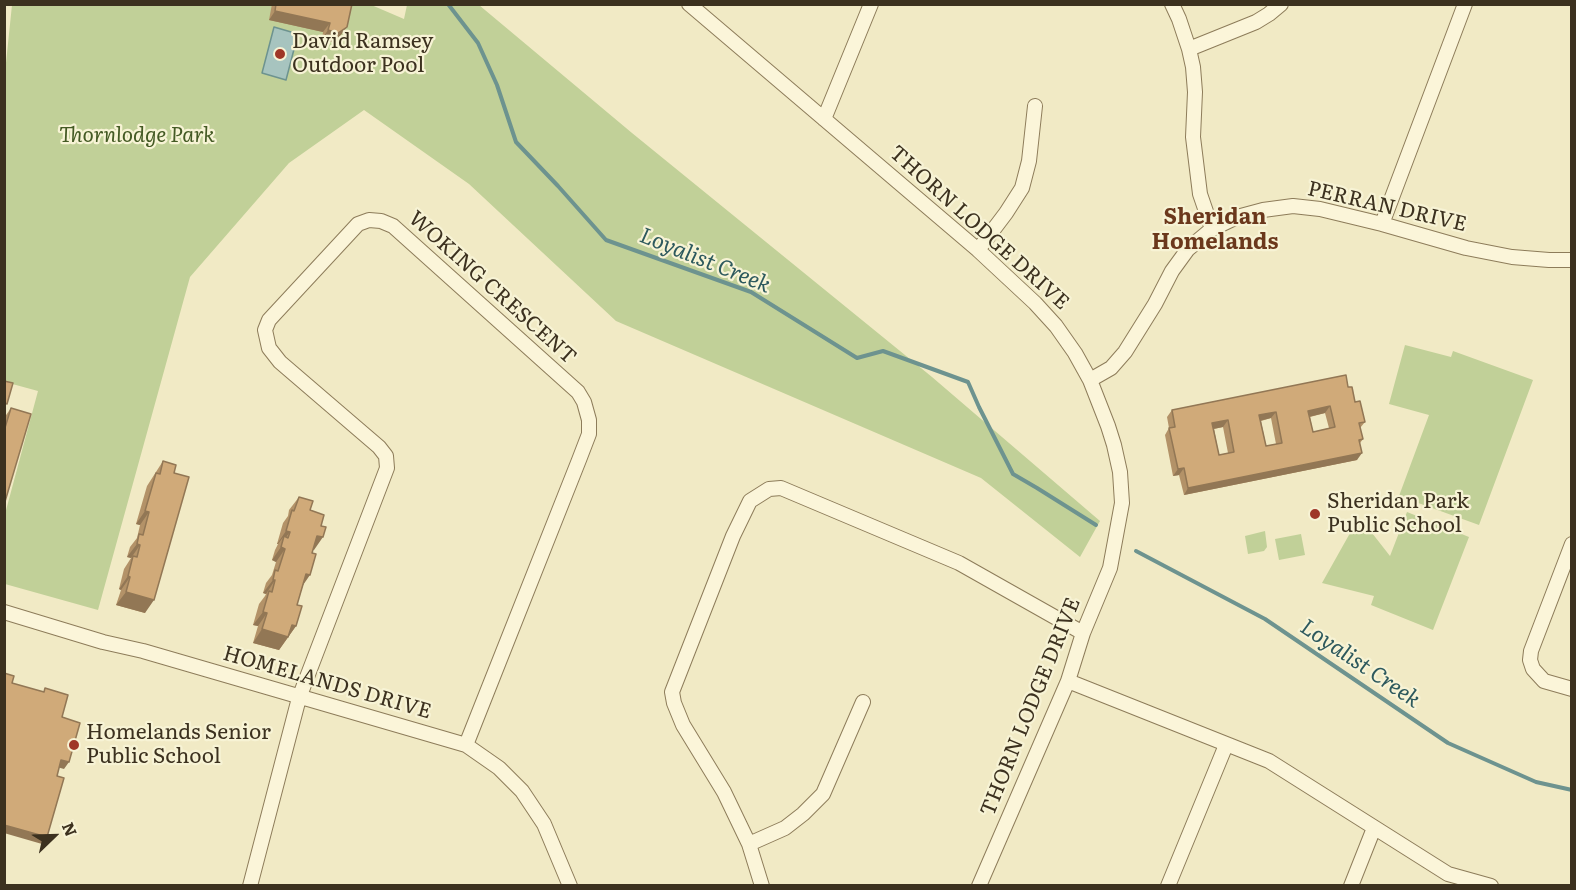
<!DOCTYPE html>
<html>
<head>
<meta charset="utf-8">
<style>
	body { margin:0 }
	#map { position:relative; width:1576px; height:890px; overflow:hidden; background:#f1eac5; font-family:Literata,serif }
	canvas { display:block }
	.frame { position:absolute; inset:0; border:6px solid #3c311f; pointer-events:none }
	.north { position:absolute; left:24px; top:806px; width:60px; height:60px; -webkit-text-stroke:4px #f7f3d5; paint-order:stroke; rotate:67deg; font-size:16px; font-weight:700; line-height:24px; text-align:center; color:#3c311f }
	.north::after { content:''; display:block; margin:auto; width:21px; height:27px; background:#3c311f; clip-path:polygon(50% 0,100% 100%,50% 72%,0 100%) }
</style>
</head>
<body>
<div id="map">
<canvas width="1576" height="890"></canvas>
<div class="frame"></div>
<div class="north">N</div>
</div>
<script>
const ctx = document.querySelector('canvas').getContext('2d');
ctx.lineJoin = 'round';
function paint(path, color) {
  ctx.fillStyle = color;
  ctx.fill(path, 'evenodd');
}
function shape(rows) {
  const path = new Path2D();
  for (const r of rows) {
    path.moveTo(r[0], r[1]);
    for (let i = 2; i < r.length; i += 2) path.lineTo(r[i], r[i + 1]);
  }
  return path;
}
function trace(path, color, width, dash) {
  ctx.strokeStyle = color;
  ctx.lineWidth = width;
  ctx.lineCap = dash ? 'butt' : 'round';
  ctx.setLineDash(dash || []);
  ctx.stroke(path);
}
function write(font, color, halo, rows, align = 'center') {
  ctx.font = font + ' Literata,serif';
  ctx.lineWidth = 4.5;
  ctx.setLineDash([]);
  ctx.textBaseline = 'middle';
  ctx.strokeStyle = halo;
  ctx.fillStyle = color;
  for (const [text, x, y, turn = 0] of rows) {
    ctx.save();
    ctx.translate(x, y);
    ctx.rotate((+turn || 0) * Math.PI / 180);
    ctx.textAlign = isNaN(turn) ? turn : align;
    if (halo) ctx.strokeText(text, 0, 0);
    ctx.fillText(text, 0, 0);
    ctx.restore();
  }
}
paint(shape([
	[369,4,404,19,407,5,479,5,632,133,932,377,1100,521,1080,557,981,478,616,321,469,184,364,110,289,163,190,277,98,610,5,584,5,514,38,391,5,382,4,82,12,5],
	[1405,345,1451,357,1453,351,1533,380,1479,525,1399,496,1429,415,1389,404],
	[1407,512,1469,537,1433,630,1371,605,1374,596,1322,583,1354,526,1372,533,1390,556],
	[1265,531,1267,547,1264,551,1248,554,1245,536],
	[1301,534,1305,555,1279,560,1275,539]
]), '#c1d098');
const water = shape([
	[274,27,298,34,286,80,262,73,274,27]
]);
paint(water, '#a7c4bf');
trace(water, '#6d938f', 1.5);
trace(shape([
	[448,4,478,43,497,85,516,142,558,186,606,240,751,292,857,358,883,351,968,382,979,407,1013,474,1037,488,1096,525],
	[1136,551,1265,619,1448,743,1536,782,1572,790]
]), '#6d938f', 4);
const minor = shape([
	[689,4,978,250,1035,303,1056,326,1075,353,1090,380,1108,426,1114,445,1120,472,1122,503,1110,568,1083,633,1068,681,979,886],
	[1172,4,1179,19,1189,49,1193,67,1195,92,1193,137,1200,194,1212,229],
	[1189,49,1256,22,1269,14,1281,4],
	[824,119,871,4],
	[1382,224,1465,4],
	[978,250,1006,213,1022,188,1029,161,1035,106],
	[1090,380,1111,368,1125,352,1155,304,1172,271,1188,249,1212,229,1237,217,1263,210,1293,206,1320,209,1382,224,1466,248,1512,257,1549,260,1572,260],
	[1572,544,1531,651,1530,660,1533,669,1544,681,1572,689],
	[4,612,103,642,143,651,466,745,499,768,522,791,544,824,570,886],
	[1068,681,1269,761,1448,874,1491,886],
	[749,844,785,828,803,814,823,794,863,702],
	[250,886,299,698,387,468,386,456,379,447,280,362,269,348,265,330,269,320,358,224,369,220,381,221,393,226,578,392,584,402,589,420,589,434,579,460,466,745],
	[762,886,749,844,724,792,683,725,674,703,672,692,733,536,750,501,769,489,781,488,959,563,1083,633],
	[1168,886,1226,745],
	[1351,886,1374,828]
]);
trace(minor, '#8d7c5a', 16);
trace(minor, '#fbf5d9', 14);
paint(shape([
	[272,4,352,4,347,27,340,36,332,42,322,39,323,32,269,20],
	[1348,387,1365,422,1360,428,1363,439,1360,443,1357,460,1184,495,1179,475,1173,476,1165,435,1169,428,1167,417,1172,410],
	[1325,413,1329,428,1313,432,1310,417],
	[1271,418,1276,444,1266,446,1261,421],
	[1223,427,1228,453,1219,455,1214,429],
	[11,408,4,505,4,418],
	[163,461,174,473,145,613,116,605,121,590,119,589,124,569,131,558,127,557,130,547,137,538,140,525,136,524,147,486],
	[299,497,310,510,314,550,313,550,297,605,296,626,279,650,253,643,258,626,253,625,259,604,265,596,266,594,263,593,266,583,272,575,276,562,272,560,275,550,278,544,277,544,283,523,288,516,289,510]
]), '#b39268');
paint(shape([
	[275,11,330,23,323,32,269,20],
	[347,27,340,36,332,42,322,39,328,30],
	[1330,406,1325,413,1304,418,1308,411],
	[1276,412,1271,418,1255,422,1259,415],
	[1228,420,1223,427,1208,430,1212,423],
	[1362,453,1357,460,1184,495,1188,488],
	[1184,468,1179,475,1173,476,1178,469],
	[145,511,149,512,140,525,136,524],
	[286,531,290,532,282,542,284,536,278,544,277,544],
	[317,536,323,537,314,550,308,549],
	[137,544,140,545,131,558,127,557],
	[281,547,285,549,276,562,272,560],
	[306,574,310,575,301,588],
	[128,576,130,577,121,590,119,589],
	[273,580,275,580,266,594,263,593],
	[126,592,154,600,145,613,116,605],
	[263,612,267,613,258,626,253,625],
	[292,625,296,626,279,650,253,643,262,629],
	[61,760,69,762,64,769,57,767],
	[4,825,47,837,42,844,4,833]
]), '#927755');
const building = shape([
	[276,4,352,4,347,27,338,33,328,30,330,23,275,11,276,4],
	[1346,375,1348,387,1352,387,1355,402,1360,401,1365,422,1359,423,1363,439,1359,440,1362,453,1188,488,1184,468,1178,469,1169,428,1175,427,1172,410,1346,375],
	[1330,406,1335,427,1313,432,1308,411,1330,406],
	[1276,412,1282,443,1266,446,1259,415,1276,412],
	[1228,420,1234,452,1219,455,1212,423,1228,420],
	[4,381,13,383,7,404,4,403,4,381],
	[11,408,31,414,4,505,4,431,11,408],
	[163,461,176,465,174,473,189,477,154,600,126,592,130,577,128,576,133,556,137,557,140,545,137,544,139,534,143,535,149,512,145,511,156,473,160,474,163,461],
	[299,497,313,501,310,510,324,515,321,526,326,527,323,537,317,536,312,553,316,554,310,575,306,574,297,605,302,606,296,626,292,625,288,637,262,629,267,613,263,612,269,591,272,592,275,580,273,580,275,570,278,571,285,549,281,547,284,536,288,538,290,532,286,531,292,510,294,511,299,497],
	[4,673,14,676,12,683,44,692,45,688,68,695,62,717,80,723,69,762,61,760,57,776,64,778,47,837,4,825,4,673]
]);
paint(building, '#d0aa79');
trace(building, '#927755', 1.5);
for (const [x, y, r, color] of [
	[280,54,6,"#9f3727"],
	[1315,514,6,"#9f3727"],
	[74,745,6,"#9f3727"]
]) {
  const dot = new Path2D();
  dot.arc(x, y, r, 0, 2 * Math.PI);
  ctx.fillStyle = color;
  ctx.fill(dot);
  trace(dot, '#f7f3d5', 2);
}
write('21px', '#3c311f', '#f7f3d5', [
	["David Ramsey",292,42],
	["Outdoor Pool",292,66],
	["Sheridan Park",1327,502],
	["Public School",1327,526],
	["Homelands Senior",86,733],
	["Public School",86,757]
], 'left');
write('italic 21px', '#445a24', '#f7f3d5', [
	["Thornlodge Park",137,136]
]);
write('21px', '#3c311f', '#f7f3d5', [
	["PERRAN DRIVE",1387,207,13],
	["THORN LODGE DRIVE",979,228,42],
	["WOKING CRESCENT",492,288,42],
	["HOMELANDS DRIVE",327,683,16],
	["THORN LODGE DRIVE",1031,707,-68]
]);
write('bold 22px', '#6b381c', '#f7f3d5', [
	["Sheridan",1215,218],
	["Homelands",1215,243]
]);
write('italic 22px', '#2d595d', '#f7f3d5', [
	["Loyalist Creek",705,261,22],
	["Loyalist Creek",1360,664,34]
]);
</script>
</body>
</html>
